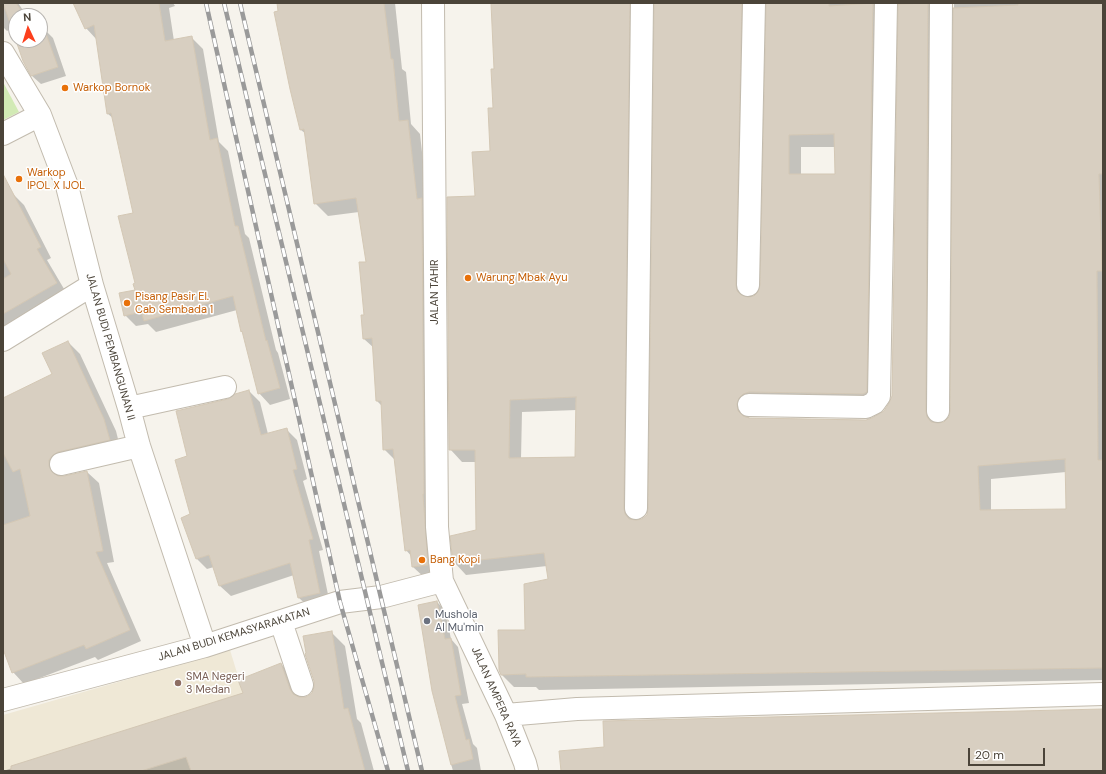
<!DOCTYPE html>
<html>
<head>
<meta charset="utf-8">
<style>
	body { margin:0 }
	#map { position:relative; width:1106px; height:774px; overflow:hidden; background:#f6f3ec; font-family:"DM Sans",sans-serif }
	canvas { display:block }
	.frame { position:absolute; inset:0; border:4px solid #4b4439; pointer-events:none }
	.north { position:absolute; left:8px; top:8px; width:40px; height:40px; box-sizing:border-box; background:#fff; border:1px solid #b7b4b0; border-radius:50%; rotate:356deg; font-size:11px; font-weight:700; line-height:16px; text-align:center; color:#4b4439 }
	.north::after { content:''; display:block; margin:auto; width:14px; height:18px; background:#fc3f1d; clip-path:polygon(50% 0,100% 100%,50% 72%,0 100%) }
	.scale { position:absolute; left:968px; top:748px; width:77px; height:18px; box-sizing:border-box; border:2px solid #4b4439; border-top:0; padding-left:5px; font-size:12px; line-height:14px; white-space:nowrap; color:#4b4439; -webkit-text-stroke:3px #fff; paint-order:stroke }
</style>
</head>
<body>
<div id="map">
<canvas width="1106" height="774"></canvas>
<div class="frame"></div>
<div class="north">N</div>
<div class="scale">20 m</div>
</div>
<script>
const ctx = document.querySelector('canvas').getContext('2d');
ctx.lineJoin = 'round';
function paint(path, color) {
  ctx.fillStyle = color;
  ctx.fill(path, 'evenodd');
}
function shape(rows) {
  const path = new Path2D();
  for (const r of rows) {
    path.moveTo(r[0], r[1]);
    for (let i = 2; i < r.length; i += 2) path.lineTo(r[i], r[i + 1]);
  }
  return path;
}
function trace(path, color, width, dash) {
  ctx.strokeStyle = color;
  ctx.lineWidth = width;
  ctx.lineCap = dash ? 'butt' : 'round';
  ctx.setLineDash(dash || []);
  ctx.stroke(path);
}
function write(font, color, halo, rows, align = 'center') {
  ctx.font = font + ' "DM Sans",sans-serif';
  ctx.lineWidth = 3;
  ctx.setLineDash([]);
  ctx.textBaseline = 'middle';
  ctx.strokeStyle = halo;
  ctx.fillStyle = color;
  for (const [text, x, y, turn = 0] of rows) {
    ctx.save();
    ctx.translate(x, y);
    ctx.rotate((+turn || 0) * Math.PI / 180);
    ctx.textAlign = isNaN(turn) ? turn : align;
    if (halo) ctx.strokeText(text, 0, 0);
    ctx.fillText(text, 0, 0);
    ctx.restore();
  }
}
paint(shape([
	[230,650,256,735,257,771,3,771,3,715]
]), '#efe8d6');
paint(shape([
	[3,82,19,112,3,120]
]), '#d2eab5');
paint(shape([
	[3,3,18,3,27,16,16,16,16,39,12,28,7,31,3,27],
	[74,3,173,3,175,6,169,8,174,41,192,38,203,49,219,142,228,151,245,234,249,238,276,350,278,353,290,399,270,405,259,393,237,310,156,332,148,324,136,326,125,315,136,291,134,213,114,119,108,114,97,40,86,28],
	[278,3,395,3,402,69,406,72,411,124,420,134,428,206,440,578,426,579,413,567,412,557,406,550,396,461,384,449,382,406,377,401,374,348,364,339,367,263,359,212,328,216,315,203,306,134,301,130,291,89],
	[492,3,654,3,648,5,642,15,636,522,642,520,647,515,650,508,656,3,766,3,761,4,754,16,748,299,754,297,759,292,762,285,768,3,898,3,893,4,879,405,751,411,749,418,866,420,872,419,885,411,892,397,900,3,953,3,948,4,941,16,938,425,944,423,949,418,952,411,954,3,1103,3,1103,680,539,690,536,687,514,687,501,674,526,631,549,580,547,566,466,575,454,562,477,531,476,462,462,462,450,449,476,197,491,152,495,70],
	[801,147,835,147,836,175,801,175],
	[577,410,576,458,521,459,522,412],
	[1066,472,1067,510,991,511,991,479],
	[44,29,53,38,66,76,41,84,32,76,16,40,40,40,40,31],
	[13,194,24,205,51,258,47,260,67,294,3,330,3,199],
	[68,342,80,354,116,431,121,451,60,472,60,477,87,472,99,483,114,562,107,563,141,641,98,660,95,657,24,684,13,672,3,646,3,399,53,374],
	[249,391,260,402,268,434,286,429,297,440,307,479,303,481,323,550,319,551,330,604,310,608,299,598,294,575,231,596,220,586,214,567,207,569,197,559,191,515,189,457,228,400],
	[437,602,445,610,451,639,458,647,469,703,462,704,473,744,477,748,481,771,453,771,446,746,448,746],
	[331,632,345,646,357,719,361,723,374,771,3,771,245,693,281,664,295,678,302,698,307,698,312,694]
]), '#0003');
const building = shape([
	[3,3,16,3,25,16,16,16,16,40,40,40,40,30,44,28,58,67,31,76,23,61,3,3],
	[73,3,159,3,165,41,192,36,210,140,217,138,235,226,238,226,266,341,267,340,280,388,258,394,242,331,241,332,233,296,144,321,141,312,124,316,119,293,135,290,133,284,135,283,118,216,133,213,111,113,107,114,94,25,85,29,73,3],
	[277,3,384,3,391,59,393,59,399,121,408,120,417,199,422,198,424,494,423,494,428,565,412,567,410,550,405,551,393,449,383,450,381,401,376,401,372,338,363,339,361,315,364,315,359,262,366,262,356,198,314,204,304,129,300,130,290,89,274,12,278,11,277,3],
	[491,3,630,3,624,508,625,514,629,519,636,520,642,519,647,515,648,508,654,3,742,3,736,285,737,291,741,295,748,297,754,296,758,292,760,285,766,3,829,3,829,6,873,3,867,392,863,394,749,392,743,394,739,398,737,404,738,411,743,416,749,418,866,420,872,418,884,411,889,403,892,396,898,4,928,3,926,411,927,417,931,422,938,423,944,422,949,417,950,411,953,8,1018,5,1018,3,1103,3,1103,174,1099,174,1102,271,1097,271,1098,460,1103,460,1103,668,526,677,526,674,501,675,499,670,498,630,525,630,524,584,548,579,544,553,453,563,450,536,476,530,475,450,449,450,447,197,475,196,472,152,490,151,488,108,493,108,491,69,494,69,491,3],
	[834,134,835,174,789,174,789,135,834,134],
	[576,397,575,457,509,458,510,400,576,397],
	[1065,459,1066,509,980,510,978,466,1065,459],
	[3,174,41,247,37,249,57,283,3,314,3,279,11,274,3,259,3,174],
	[68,341,104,419,110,440,58,452,53,455,49,460,49,466,52,472,58,476,64,476,87,471,103,551,96,552,130,630,86,649,84,645,12,673,3,649,3,525,30,516,20,469,13,472,3,453,3,398,52,374,42,353,68,341],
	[249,390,261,435,287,428,297,469,293,470,313,539,309,540,320,593,298,598,290,563,219,586,209,555,196,559,181,518,190,514,175,460,187,456,176,411,228,399,235,394,249,390],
	[437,601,445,639,451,638,461,695,455,696,466,740,469,739,473,759,451,765,432,691,418,605,437,601],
	[332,631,344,709,348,708,365,771,191,771,186,757,141,771,11,771,11,766,243,693,238,680,281,663,290,689,293,694,299,697,306,697,312,693,314,687,314,681,305,654,306,653,303,636,332,631],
	[1103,709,1103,771,561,771,559,751,604,747,603,721,1103,709]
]);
paint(building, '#d8cfc1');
trace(building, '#d3c7b4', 1);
const minor = shape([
	[433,3,437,527,442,581,506,715,525,763,527,771],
	[3,53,40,115,67,186,92,285,129,408,139,446,205,646],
	[3,134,40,115],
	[748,285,754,3],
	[3,340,92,285],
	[749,405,866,407,874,403,879,396,886,3],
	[129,408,225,387],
	[938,411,941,3],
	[61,464,139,446],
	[636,508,642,3],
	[281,622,302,685],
	[3,700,205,646,340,602,381,597,442,581],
	[506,715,577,709,1103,694]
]);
trace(minor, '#c2bbae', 24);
trace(minor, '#fff', 22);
const rail = shape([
	[206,3,340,602,388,771],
	[224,3,408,771],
	[240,3,422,771]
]);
trace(rail, '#9a9a9a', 4.5);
trace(rail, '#fff', 3, [9]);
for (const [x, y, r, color] of [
	[65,88,4,"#e8710a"],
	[19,179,4,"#e8710a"],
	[468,278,4,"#e8710a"],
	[127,303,4,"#e8710a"],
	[422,560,4,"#e8710a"],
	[427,621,4,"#6b7280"],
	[178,683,4,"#8d6e63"]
]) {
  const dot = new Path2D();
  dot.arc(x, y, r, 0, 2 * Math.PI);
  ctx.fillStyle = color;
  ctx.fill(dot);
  trace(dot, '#fff', 1.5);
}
write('11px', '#c56008', '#fff', [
	["Warkop Bornok",73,88],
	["Warkop",27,173],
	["IPOL X IJOL",27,186],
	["Warung Mbak Ayu",476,278],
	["Pisang Pasir El.",135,297],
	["Cab Sembada 1",135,310],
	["Bang Kopi",430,560]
], 'left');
write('11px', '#4b4439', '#fff', [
	["JALAN TAHIR",435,292,-90],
	["JALAN BUDI PEMBANGUNAN II",110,347,74],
	["JALAN BUDI KEMASYARAKATAN",234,635,-17],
	["JALAN AMPERA RAYA",496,697,66]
]);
write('11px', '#5b616d', '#fff', [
	["Mushola",435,615],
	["Al Mu'min",435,628]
], 'left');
write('11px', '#785e54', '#fff', [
	["SMA Negeri",186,677],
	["3 Medan",186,690]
], 'left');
</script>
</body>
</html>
